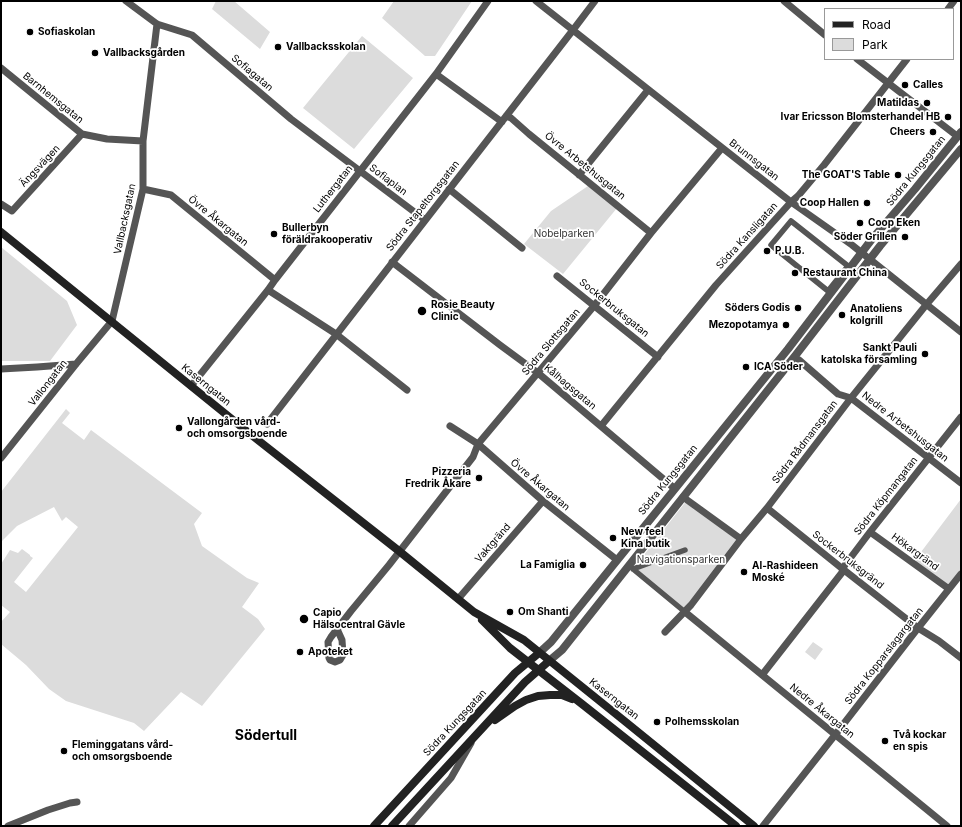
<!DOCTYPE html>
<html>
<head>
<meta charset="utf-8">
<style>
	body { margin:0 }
	#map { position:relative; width:962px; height:827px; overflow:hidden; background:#fff; font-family:Inter,sans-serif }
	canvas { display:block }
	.frame { position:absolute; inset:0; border:2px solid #000; pointer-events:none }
	.legend { position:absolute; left:824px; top:8px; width:130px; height:52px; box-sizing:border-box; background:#fff; border:1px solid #999; margin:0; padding:5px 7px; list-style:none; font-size:12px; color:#000 }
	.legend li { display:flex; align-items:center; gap:8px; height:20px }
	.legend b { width:20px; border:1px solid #999 }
</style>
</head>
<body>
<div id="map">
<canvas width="962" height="827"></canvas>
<div class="frame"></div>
<ul class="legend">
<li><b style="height:5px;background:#222"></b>Road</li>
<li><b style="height:11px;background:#dcdcdc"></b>Park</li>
</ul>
</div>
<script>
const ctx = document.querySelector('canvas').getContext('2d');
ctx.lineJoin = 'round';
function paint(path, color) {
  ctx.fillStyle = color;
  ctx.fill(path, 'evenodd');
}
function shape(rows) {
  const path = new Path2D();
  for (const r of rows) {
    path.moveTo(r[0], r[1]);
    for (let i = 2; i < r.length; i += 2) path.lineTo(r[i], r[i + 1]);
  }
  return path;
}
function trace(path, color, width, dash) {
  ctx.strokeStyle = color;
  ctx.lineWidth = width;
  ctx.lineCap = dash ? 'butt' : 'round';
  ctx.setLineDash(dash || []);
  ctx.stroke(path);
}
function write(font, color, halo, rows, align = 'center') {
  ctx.font = font + ' Inter,sans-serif';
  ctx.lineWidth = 3.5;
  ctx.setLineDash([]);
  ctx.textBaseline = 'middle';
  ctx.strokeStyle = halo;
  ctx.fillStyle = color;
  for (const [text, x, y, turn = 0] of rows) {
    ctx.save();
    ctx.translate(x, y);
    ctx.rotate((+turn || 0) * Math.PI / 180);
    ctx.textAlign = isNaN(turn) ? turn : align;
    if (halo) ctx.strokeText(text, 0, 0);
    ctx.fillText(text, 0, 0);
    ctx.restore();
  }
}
paint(shape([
	[216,1,234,1,270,32,260,49,212,9],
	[394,1,472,1,435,56,425,56,382,18],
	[362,36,413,78,354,149,303,108],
	[588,186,617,208,563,274,524,244,551,211],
	[1,247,67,301,77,325,50,361,1,361],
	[66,409,70,413,62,423,84,440,91,430,202,513,194,524,202,546,247,578,259,583,242,607,258,619,265,629,202,706,181,692,144,731,134,723,66,701,49,689,26,665,1,644,1,622,10,612,1,605,1,564,10,550,18,553,22,549,30,555,30,556,33,558,14,582,26,592,78,527,66,517,62,521,54,507,17,526,1,542,1,492],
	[961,499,961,570,949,586,915,560],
	[687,500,738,537,683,610,633,569],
	[813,642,823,649,815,660,805,652]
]), '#dcdcdc');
trace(shape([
	[791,221,848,266,828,291,771,245,791,221],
	[633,569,685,612],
	[633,569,685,550]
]), '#555', 5.5);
trace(shape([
	[126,1,157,24,192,35,291,119,425,220],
	[536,1,791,202,852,245,961,332],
	[784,1,825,35],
	[948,9,954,1],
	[857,59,957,136],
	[1,68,82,134,107,139,143,141],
	[436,74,502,122],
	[506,116,511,118,529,134,651,233],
	[579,175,648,90],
	[143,189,171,195,275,280],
	[449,189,522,248],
	[1,204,12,211,82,134],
	[392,262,500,345,538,373,674,488],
	[557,276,658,357],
	[268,290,336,334,407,390],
	[799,360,838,394,851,398,961,483],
	[1,369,37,367,76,364],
	[191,386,268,290,275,280,436,74,488,1],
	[267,424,573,30,595,1],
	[450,426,478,444,543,501,617,560],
	[601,426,716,285,791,202,798,196,824,165,907,59],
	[1,458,76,364,112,321,143,189,143,141,157,24],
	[683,497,741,539],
	[767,508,844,570,918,628,939,641,961,658],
	[870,532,949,589],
	[842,569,870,532,961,417],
	[458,599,543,501],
	[685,612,947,826],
	[337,629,342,640,343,655,340,660,335,662,330,660,329,658,328,642,331,637,351,611,389,565,473,457,478,444,594,306,651,233,722,148],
	[665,632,691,605,741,539,767,508,851,398,926,305,961,264],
	[762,675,844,570],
	[8,826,48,810,70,803,77,802],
	[409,826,451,778,471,743],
	[763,826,835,735,918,628,961,574]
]), '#555', 7);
trace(shape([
	[539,653,551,642,788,349,872,239,915,189,961,132],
	[549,661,562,650,795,356,880,246,961,149]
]), '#555', 8);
trace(shape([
	[1,232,254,437,399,551,458,599,474,612,524,640,627,723,754,826],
	[482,620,510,648,582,704,736,826],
	[495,720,515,706,526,700,538,696,550,695,562,695,572,699],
	[374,826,515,673,539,653],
	[392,826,525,682,549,661]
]), '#222', 8);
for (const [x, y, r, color] of [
	[30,32,4,"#000"],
	[278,47,4,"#000"],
	[95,53,4,"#000"],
	[905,85,4,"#000"],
	[927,103,4,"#000"],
	[948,117,4,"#000"],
	[933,132,4,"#000"],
	[898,175,4,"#000"],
	[867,203,4,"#000"],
	[860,223,4,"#000"],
	[274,234,4,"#000"],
	[905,237,4,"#000"],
	[767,251,4,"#000"],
	[795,273,4,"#000"],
	[798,308,4,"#000"],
	[422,311,5,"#000"],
	[842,315,4,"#000"],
	[786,325,4,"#000"],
	[925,354,4,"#000"],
	[746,367,4,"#000"],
	[179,428,4,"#000"],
	[479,478,4,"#000"],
	[613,538,4,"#000"],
	[583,565,4,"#000"],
	[744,572,4,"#000"],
	[510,612,4,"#000"],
	[304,619,5,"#000"],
	[300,652,4,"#000"],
	[657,722,4,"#000"],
	[885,741,4,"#000"],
	[64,751,4,"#000"]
]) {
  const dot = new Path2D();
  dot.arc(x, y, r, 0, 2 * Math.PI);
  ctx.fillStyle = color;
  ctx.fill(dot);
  trace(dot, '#fff', 1.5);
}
write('bold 10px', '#000', '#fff', [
	["Sofiaskolan",38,32],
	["Vallbacksskolan",286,47],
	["Vallbacksgården",103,53],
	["Calles",913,85],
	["Matildas",919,103,"right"],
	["Ivar Ericsson Blomsterhandel HB",940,117,"right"],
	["Cheers",925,132,"right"],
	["The GOAT'S Table",890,175,"right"],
	["Coop Hallen",859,203,"right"],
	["Coop Eken",868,223],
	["Bullerbyn",282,228],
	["föräldrakooperativ",282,240],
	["Söder Grillen",897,237,"right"],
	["P.U.B.",775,251],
	["Restaurant China",803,273],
	["Rosie Beauty",431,305],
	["Clinic",431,317],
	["Söders Godis",790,308,"right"],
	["Anatoliens",850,309],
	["kolgrill",850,321],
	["Mezopotamya",778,325,"right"],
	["Sankt Pauli",917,348,"right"],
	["katolska församling",917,360,"right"],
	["ICA Söder",754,367],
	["Vallongården vård-",187,422],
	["och omsorgsboende",187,434],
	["Pizzeria",471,472,"right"],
	["Fredrik Åkare",471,484,"right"],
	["New feel",621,532],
	["Kina butik",621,544],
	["La Famiglia",575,565,"right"],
	["Al-Rashideen",752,566],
	["Moské",752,578],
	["Om Shanti",518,612],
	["Capio",313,613],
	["Hälsocentral Gävle",313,625],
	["Apoteket",308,652],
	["Polhemsskolan",665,722],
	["Två kockar",893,735],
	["en spis",893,747],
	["Fleminggatans vård-",72,745],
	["och omsorgsboende",72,757]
], 'left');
write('10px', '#000', '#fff', [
	["Sofiagatan",252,73,40],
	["Barnhemsgatan",53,98,39],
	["Brunnsgatan",754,160,38],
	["Ängsvägen",40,166,-47],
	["Övre Arbetshusgatan",585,166,39],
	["Södra Kungsgatan",916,171,-51],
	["Sofiaplan",388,180,37],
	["Luthergatan",333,189,-52],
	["Södra Stapeltorgsgatan",423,206,-52],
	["Vallbacksgatan",125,219,-78],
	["Övre Åkargatan",218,221,39],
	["Södra Kansligatan",747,236,-48],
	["Sockerbruksgatan",614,308,39],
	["Södra Slottsgatan",551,342,-50],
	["Vallongatan",48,383,-52],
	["Kaserngatan",206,385,39],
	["Kålhagsgatan",570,387,40],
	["Nedre Arbetshusgatan",905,427,38],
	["Södra Rådmansgatan",805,442,-53],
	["Södra Kungsgatan",668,480,-51],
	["Övre Åkargatan",540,485,40],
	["Södra Köpmangatan",886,496,-52],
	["Vaktgränd",493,543,-49],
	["Hökargränd",915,552,36],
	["Sockerbruksgränd",848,560,38],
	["Södra Kopparslagargatan",884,656,-52],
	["Kaserngatan",614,699,38],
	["Nedre Åkargatan",822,711,39],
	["Södra Kungsgatan",455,723,-47]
]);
write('10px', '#333', '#fff', [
	["Nobelparken",564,234],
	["Navigationsparken",681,560]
]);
write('bold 14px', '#000', '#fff', [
	["Södertull",266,736]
]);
</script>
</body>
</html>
